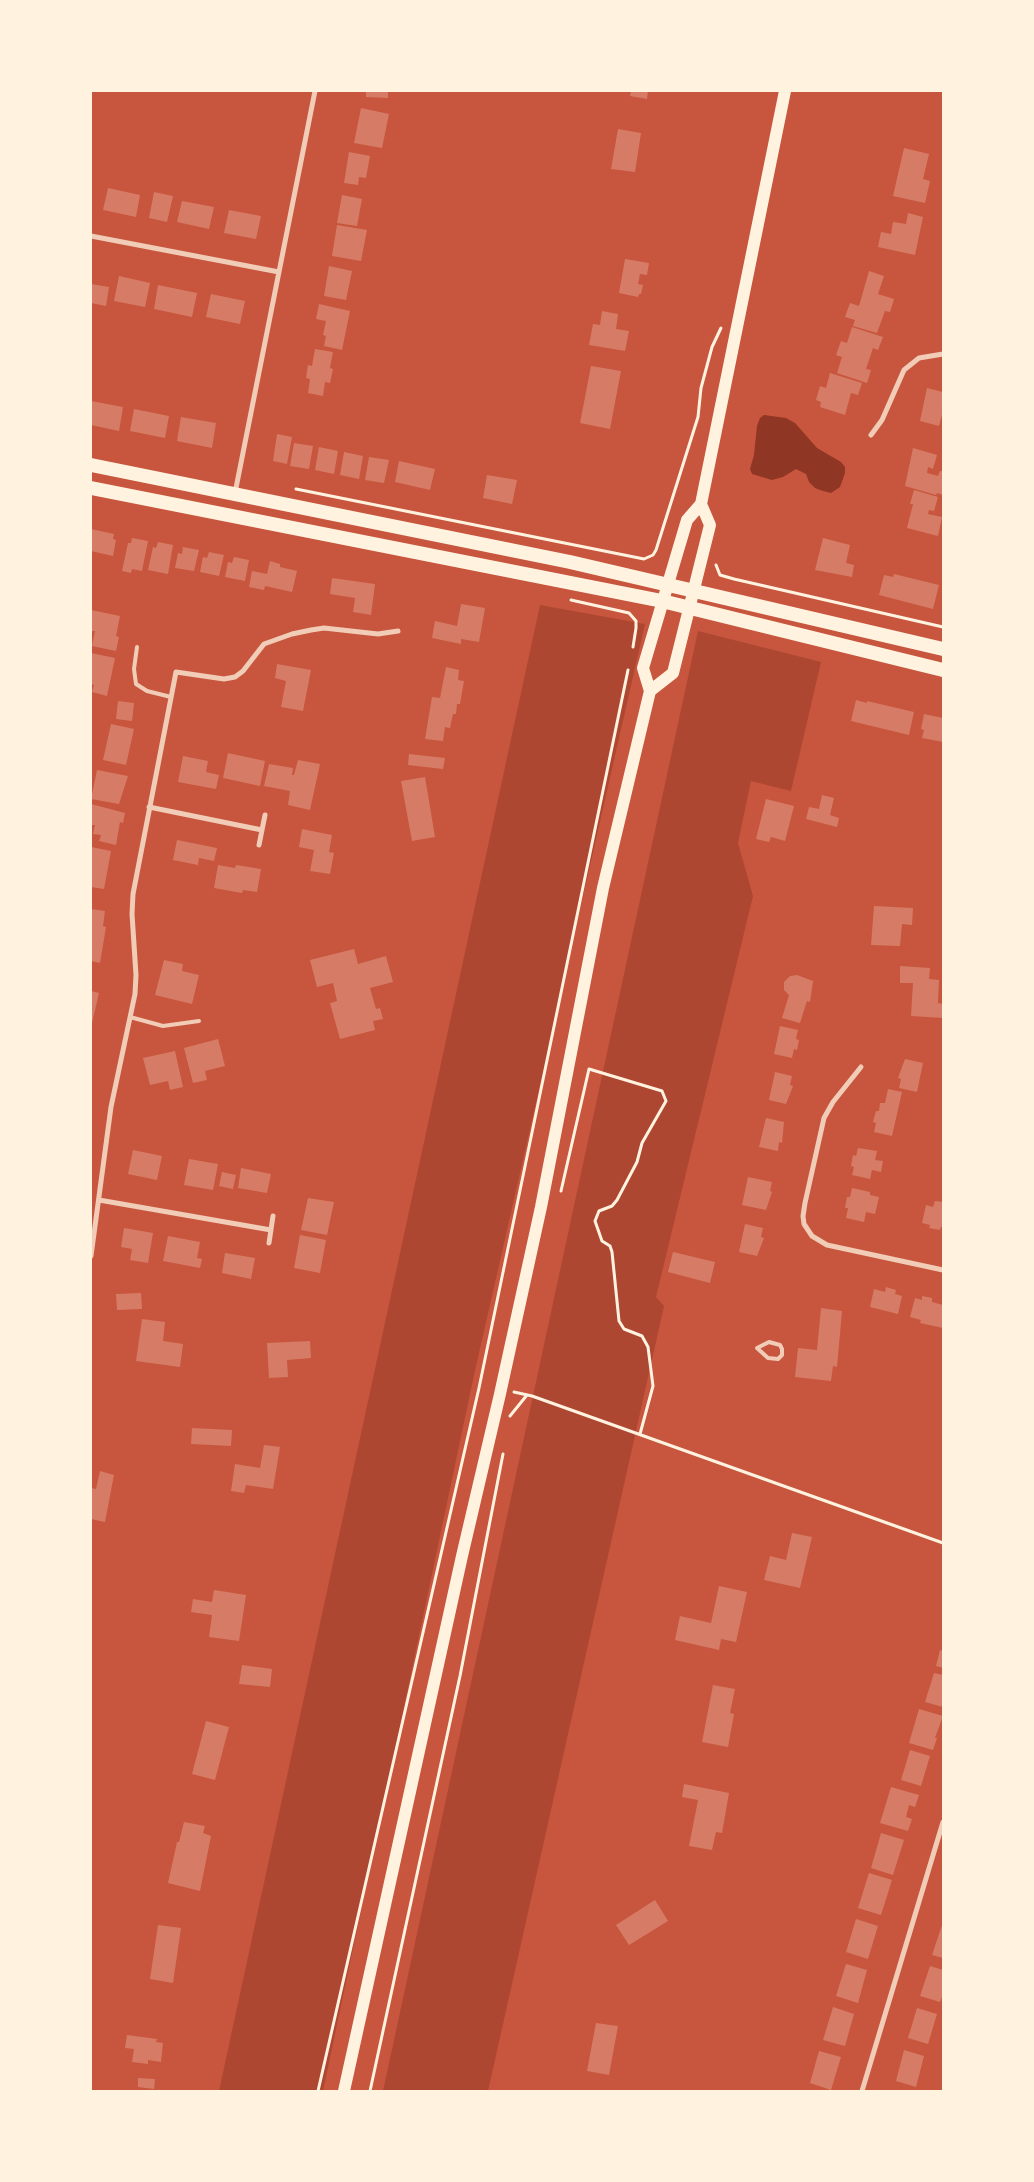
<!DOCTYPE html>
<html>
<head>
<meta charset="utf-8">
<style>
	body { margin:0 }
	#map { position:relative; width:1034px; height:2182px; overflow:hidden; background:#c8553d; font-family:"PT Serif",serif }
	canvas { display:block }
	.frame { position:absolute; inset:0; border:92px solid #fff3e0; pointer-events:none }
</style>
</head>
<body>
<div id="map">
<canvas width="1034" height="2182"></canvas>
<div class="frame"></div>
</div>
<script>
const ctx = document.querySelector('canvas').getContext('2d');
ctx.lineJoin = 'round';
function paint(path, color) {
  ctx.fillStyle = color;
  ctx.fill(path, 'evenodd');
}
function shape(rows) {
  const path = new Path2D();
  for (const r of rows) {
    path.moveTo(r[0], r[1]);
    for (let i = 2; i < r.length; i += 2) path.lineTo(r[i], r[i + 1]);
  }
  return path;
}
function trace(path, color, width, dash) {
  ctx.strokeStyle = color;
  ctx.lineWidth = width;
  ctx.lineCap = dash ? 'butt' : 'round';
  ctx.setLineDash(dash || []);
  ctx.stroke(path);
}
paint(shape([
	[540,605,645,624,474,1375,323,2091,219,2091],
	[698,631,821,662,791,791,751,781,738,843,753,896,656,1297,664,1306,488,2091,383,2091]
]), '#ae4732');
paint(shape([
	[764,415,786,418,795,423,817,448,841,462,845,467,845,473,840,487,831,493,823,491,815,488,809,482,806,474,796,469,783,477,772,480,752,474,750,469,754,455,757,426,760,418]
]), '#8f3625');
paint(shape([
	[366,91,388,91,388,98,366,97],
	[631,91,648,91,647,99,630,96],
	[361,108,389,114,382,148,354,143],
	[618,129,641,133,635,172,611,169],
	[904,148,929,154,923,179,930,181,925,203,893,196],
	[349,152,370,156,366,178,359,177,358,185,344,183],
	[108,188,140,195,136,217,103,210],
	[154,192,173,196,167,222,149,218],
	[342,195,362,199,357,226,337,223],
	[182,201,214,207,209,229,177,222],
	[229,210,261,216,256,239,224,233],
	[908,213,923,217,915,255,878,247,881,232,891,234,893,222,906,224],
	[337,225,367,230,361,261,332,256],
	[625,259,649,263,647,275,640,274,638,284,643,285,641,294,639,294,638,297,619,293],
	[329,266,352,271,346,300,324,296],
	[869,271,884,276,878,294,894,299,890,312,885,311,877,333,853,326,855,320,845,317,850,303,859,306],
	[119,276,150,283,145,307,114,301],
	[91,284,109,287,106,306,91,303],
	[158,285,197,293,192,317,154,309],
	[211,294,245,301,240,324,206,317],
	[319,304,350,311,342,350,324,346,326,336,323,335,326,321,316,319],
	[602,311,618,314,616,329,629,331,625,351,589,345,593,324,600,325],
	[852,327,883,337,878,350,873,348,866,369,871,370,867,383,837,373,842,357,836,355,841,341,847,343],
	[315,349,333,352,330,368,333,369,330,383,325,382,323,396,308,393,310,379,306,378,308,365,312,366],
	[591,366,621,371,610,429,580,423],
	[830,373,862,383,858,395,851,393,845,415,820,407,821,402,816,400,820,386,826,388],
	[927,388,943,392,943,411,939,426,920,421],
	[91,401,123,407,119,431,91,425],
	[134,409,169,416,165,438,130,431],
	[181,417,216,423,212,448,177,441],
	[277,434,292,437,287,464,273,461],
	[294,443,313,446,309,469,290,466],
	[319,447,338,451,334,474,315,470],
	[913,448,937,455,933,469,928,467,927,473,938,476,940,471,943,471,943,495,937,493,936,495,905,486],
	[344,452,363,456,359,479,340,475],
	[369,457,389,460,384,483,365,480],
	[399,461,435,469,430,490,395,482],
	[487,475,517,480,512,504,483,498],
	[914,490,938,497,934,511,929,510,928,514,942,517,938,536,907,528,913,504,910,504],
	[91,529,114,534,113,539,116,540,113,556,91,551],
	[132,538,148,541,142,571,132,569,131,573,122,571,128,543,131,543],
	[823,538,850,545,846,563,854,565,852,577,815,570],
	[158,542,173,545,168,574,148,570,153,547,156,548],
	[183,547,199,550,194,571,175,568,178,553,182,554],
	[209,552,224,555,219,576,200,572,203,557,207,558],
	[234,557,249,560,245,581,225,577,228,562,232,563],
	[270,561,280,564,280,567,297,571,292,592,265,586,264,590,249,587,252,571,267,574],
	[894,574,939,585,933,609,879,595,884,575,893,577],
	[332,578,375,584,371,615,353,612,355,598,330,594],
	[461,604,485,608,479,642,461,639,461,644,432,638,435,621,457,626],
	[91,610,120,616,116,636,119,637,116,651,92,646,95,631,91,631],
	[91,653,115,658,107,696,92,692,94,685,91,684],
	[277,664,311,670,303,711,281,707,286,681,275,678],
	[446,667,459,670,458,680,464,681,460,704,457,704,456,714,453,714,450,728,445,727,443,741,425,739,432,697,440,698],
	[856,700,867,703,867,701,914,712,909,735,851,721],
	[118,701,134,703,132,721,116,719],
	[924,714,943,718,943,742,922,738,924,730,921,729],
	[111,724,134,729,126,765,103,760],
	[228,753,265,761,260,786,223,778],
	[409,754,445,758,443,769,408,765],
	[183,756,208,761,206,772,219,775,216,789,178,782],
	[298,760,320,764,310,810,288,805,290,791,264,786,269,764,293,768,292,775,294,775],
	[97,770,128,776,119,804,91,799],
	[425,777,435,837,412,841,401,781],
	[822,795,834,798,830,815,839,818,837,827,806,819,809,807,819,809],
	[766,799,794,806,785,841,771,837,769,842,756,839],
	[91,804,125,813,123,823,120,822,116,845,99,841,101,835,93,834,95,825,91,825],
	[302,829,332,835,329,852,334,853,330,874,310,871,314,850,299,847],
	[177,840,217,848,214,861,199,858,198,865,173,860],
	[91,847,111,851,104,889,91,887],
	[218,865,235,868,236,865,261,869,257,892,243,890,242,893,214,888],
	[874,906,913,908,912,925,902,924,900,946,871,945],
	[91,909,105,911,103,926,106,927,100,963,91,961],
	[354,949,358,964,386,956,393,982,370,988,376,1009,380,1008,383,1019,373,1021,375,1030,340,1039,330,1003,337,1001,333,983,317,987,310,960],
	[164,960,183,964,182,971,199,975,192,1004,155,995],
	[900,966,930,968,929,979,939,980,938,1003,943,1004,943,1018,911,1016,913,983,900,983],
	[797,975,813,981,810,1002,807,1001,800,1023,782,1018,789,995,784,990,784,982,790,976],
	[91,991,99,993,92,1023,91,1023],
	[780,1026,798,1030,796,1039,799,1040,797,1050,794,1049,792,1058,774,1054],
	[218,1039,225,1066,205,1071,207,1080,193,1083,184,1048],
	[175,1051,183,1087,170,1090,168,1081,150,1085,143,1058],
	[905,1059,923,1063,917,1092,899,1088,901,1079,898,1078],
	[775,1072,792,1076,790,1085,793,1086,786,1104,769,1100],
	[888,1089,902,1092,892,1136,874,1132,876,1123,873,1122,876,1111,879,1111,880,1103,885,1103],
	[766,1118,784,1122,782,1143,779,1142,778,1151,759,1147],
	[858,1148,877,1151,875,1160,883,1161,881,1172,872,1170,870,1179,852,1175,854,1167,851,1166,853,1155,856,1156],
	[133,1150,162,1156,157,1180,128,1174],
	[189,1159,218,1164,213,1190,184,1185],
	[241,1168,271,1174,267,1193,238,1188],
	[222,1172,236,1175,233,1189,219,1186],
	[748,1177,772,1182,770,1191,772,1192,766,1210,742,1205],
	[852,1188,870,1192,870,1195,879,1197,875,1214,866,1212,864,1222,846,1218,848,1208,845,1208,847,1197,850,1197],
	[308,1198,334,1202,327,1235,301,1230],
	[935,1201,943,1202,943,1227,941,1227,940,1230,929,1228,930,1225,922,1223,926,1205,933,1207],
	[745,1224,763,1228,761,1237,764,1238,757,1256,739,1252],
	[124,1228,153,1233,148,1263,130,1260,132,1249,121,1247],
	[300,1235,326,1240,320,1273,294,1268],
	[168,1236,200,1242,197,1258,202,1259,200,1268,163,1261],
	[673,1252,715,1262,710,1283,668,1272],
	[225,1253,255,1258,251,1279,222,1273],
	[886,1287,896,1290,895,1294,902,1296,898,1314,870,1307,874,1289,885,1292],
	[141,1293,142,1309,117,1310,116,1294],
	[922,1296,932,1298,932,1302,943,1305,943,1328,920,1323,921,1320,910,1317,915,1298,922,1300],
	[821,1308,842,1311,837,1367,833,1366,831,1381,795,1377,798,1348,817,1350],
	[142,1319,165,1322,163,1341,183,1344,180,1367,136,1361],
	[310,1341,311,1358,287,1360,288,1377,269,1378,267,1343],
	[192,1428,232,1430,231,1446,191,1444],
	[264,1445,280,1447,273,1489,246,1485,244,1493,231,1491,235,1464,260,1468],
	[100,1471,114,1475,105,1522,91,1519,91,1488,96,1489],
	[792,1533,812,1537,800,1588,764,1580,770,1556,786,1560],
	[719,1586,747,1592,736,1642,721,1639,719,1650,675,1640,680,1616,711,1623],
	[214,1590,246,1595,239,1641,209,1637,212,1615,191,1612,193,1599,212,1602],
	[940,1650,943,1651,943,1668,936,1666],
	[242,1665,272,1669,270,1687,239,1684],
	[934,1673,943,1675,943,1707,925,1702],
	[713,1685,735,1689,730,1713,734,1714,728,1747,702,1742],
	[919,1709,943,1716,935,1738,937,1738,933,1750,909,1743],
	[206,1721,229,1727,215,1780,192,1774],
	[910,1750,930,1756,921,1786,901,1780],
	[684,1784,729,1793,722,1833,716,1832,712,1850,689,1846,698,1800,682,1797],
	[891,1787,919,1795,915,1807,909,1805,906,1817,912,1819,908,1831,880,1823],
	[184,1822,205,1826,203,1833,211,1836,200,1891,168,1883,177,1842,179,1842],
	[881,1833,904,1840,893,1875,871,1868],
	[869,1873,892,1880,881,1915,858,1908],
	[655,1900,668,1921,629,1945,616,1925],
	[856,1919,878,1926,868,1959,846,1952],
	[943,1922,943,1958,932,1955],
	[158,1925,181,1928,173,1983,150,1979],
	[846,1964,867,1970,858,2003,836,1996],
	[930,1966,943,1970,943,1995,940,2002,920,1996],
	[833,2007,854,2014,845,2046,823,2040],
	[917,2008,937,2014,928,2044,908,2038],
	[596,2023,618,2026,609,2075,587,2071],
	[127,2035,157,2039,156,2042,163,2043,161,2062,148,2060,148,2064,132,2062,134,2049,125,2048],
	[904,2050,924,2056,916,2087,896,2081],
	[819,2051,841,2057,831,2090,810,2083],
	[138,2078,155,2079,154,2089,138,2087]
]), '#d67c66');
trace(shape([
	[296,489,644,559,653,555,656,550,698,417,701,388,712,347,721,328],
	[716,565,720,575,734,579,943,627],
	[571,600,629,613,636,621,636,628,633,647],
	[561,1191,589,1069,662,1091,666,1101,642,1143,637,1162,617,1200,612,1206,599,1211,595,1221,602,1241,610,1246,612,1252,619,1321,624,1329,642,1336,648,1347,653,1386,640,1434],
	[514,1392,532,1396,943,1543],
	[510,1416,527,1395],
	[318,2091,479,1388,628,670],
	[370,2091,460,1676,503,1454]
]), '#fff3e0', 3);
trace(shape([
	[137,647,134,669,136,684,147,691,171,697],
	[130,1017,163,1026,199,1021],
	[769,1342,780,1345,782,1349,782,1355,778,1359,768,1358,757,1348,769,1342]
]), '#f1ccb7', 4);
trace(shape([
	[91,236,279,272],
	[871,435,882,420,904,370,919,358,943,354],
	[235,493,315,91],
	[149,807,262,830],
	[259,845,265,815],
	[861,1067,833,1102,824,1118,805,1203,803,1216,804,1224,812,1236,827,1245,943,1270],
	[99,1200,271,1230],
	[269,1243,273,1216],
	[91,1256,111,1107,135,994,136,975,132,914,133,894,176,672,224,679,235,677,243,671,264,644,292,634,311,630,324,628,378,634,398,631],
	[862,2091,943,1822]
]), '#f1ccb7', 5);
trace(shape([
	[650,691,673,673,710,525,701,504],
	[344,2091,462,1556,500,1394,541,1207,603,888,650,691,643,668,687,520,701,504,785,91]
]), '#fff3e0', 12);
trace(shape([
	[91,465,570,562,943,649],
	[91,488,662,601,943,670]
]), '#fff3e0', 14);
</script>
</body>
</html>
